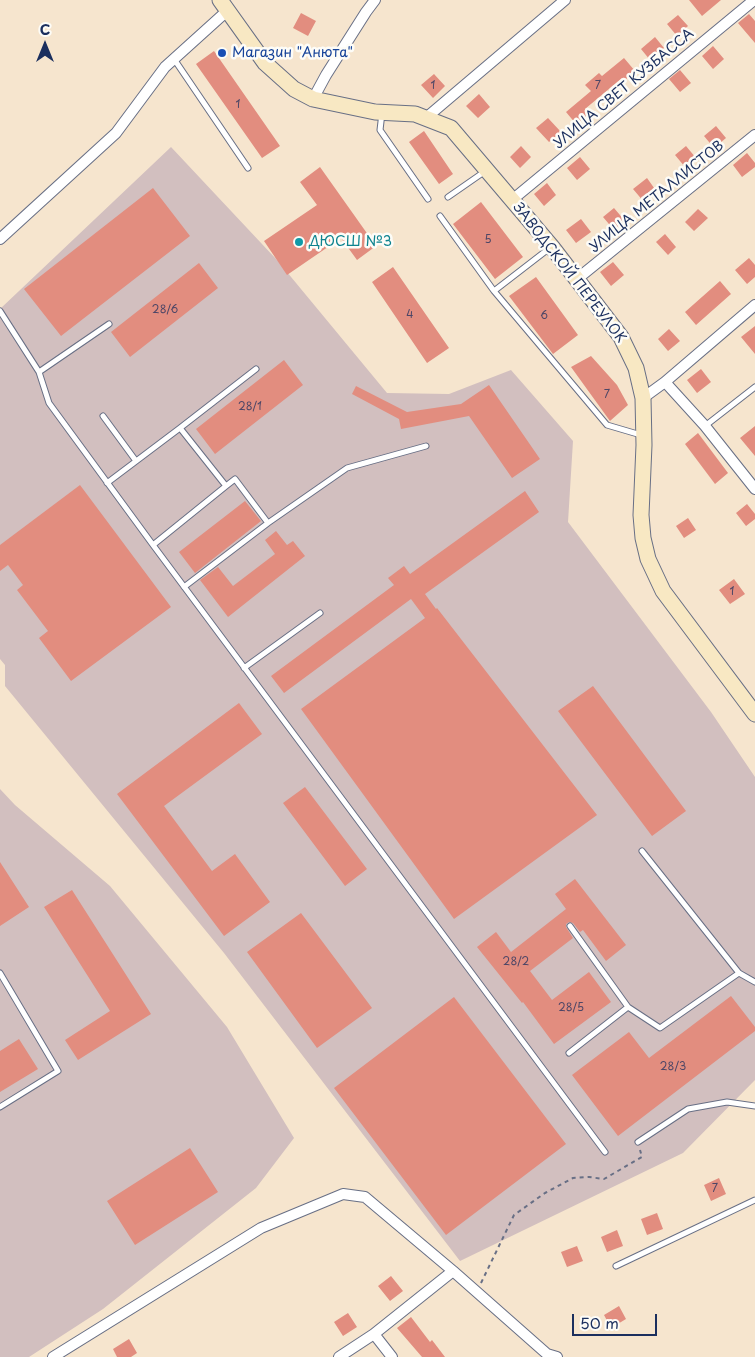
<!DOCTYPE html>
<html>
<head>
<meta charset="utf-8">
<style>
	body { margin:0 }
	#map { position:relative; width:755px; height:1357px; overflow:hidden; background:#f6e5ce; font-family:"Playpen Sans",sans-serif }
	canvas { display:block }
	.north { position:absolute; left:20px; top:20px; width:50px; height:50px; -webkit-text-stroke:4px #fdfcf7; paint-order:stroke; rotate:0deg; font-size:14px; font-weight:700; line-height:20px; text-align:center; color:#1b2f5e }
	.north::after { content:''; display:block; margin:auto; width:18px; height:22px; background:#1b2f5e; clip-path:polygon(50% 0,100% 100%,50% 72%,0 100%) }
	.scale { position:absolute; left:572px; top:1314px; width:85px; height:22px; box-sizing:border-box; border:2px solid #1b2f5e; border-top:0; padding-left:6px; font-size:15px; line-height:18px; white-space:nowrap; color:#1b2f5e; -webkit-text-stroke:4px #fdfcf7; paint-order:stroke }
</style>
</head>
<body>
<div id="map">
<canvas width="755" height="1357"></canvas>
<div class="north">С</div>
<div class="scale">50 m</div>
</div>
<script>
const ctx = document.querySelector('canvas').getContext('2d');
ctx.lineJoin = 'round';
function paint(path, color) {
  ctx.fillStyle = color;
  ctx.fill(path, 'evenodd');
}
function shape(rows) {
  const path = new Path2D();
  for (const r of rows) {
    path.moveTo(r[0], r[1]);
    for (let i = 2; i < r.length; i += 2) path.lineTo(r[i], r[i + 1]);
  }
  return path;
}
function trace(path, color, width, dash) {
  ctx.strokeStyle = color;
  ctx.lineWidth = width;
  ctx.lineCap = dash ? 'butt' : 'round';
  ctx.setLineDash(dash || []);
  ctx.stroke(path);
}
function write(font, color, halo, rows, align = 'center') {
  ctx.font = font + ' "Playpen Sans",sans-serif';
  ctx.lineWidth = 5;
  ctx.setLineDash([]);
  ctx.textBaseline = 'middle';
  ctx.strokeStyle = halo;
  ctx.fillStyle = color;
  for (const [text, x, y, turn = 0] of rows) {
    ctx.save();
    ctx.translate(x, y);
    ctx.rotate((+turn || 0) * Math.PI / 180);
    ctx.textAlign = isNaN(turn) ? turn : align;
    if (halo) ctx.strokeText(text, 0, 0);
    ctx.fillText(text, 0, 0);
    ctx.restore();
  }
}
paint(shape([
	[171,147,277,260,387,393,449,394,511,370,573,441,568,522,711,712,755,777,755,1080,683,1153,460,1261,224,953,5,686,5,665,0,659,0,309],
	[0,789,15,805,110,886,227,1027,294,1138,256,1188,103,1309,29,1357,0,1357]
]), '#d2bfbf');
paint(shape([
	[689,0,721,0,702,16],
	[301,13,316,21,308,36,293,28],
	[749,14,755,21,755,43,738,23],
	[678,15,688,26,677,36,667,24],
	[655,37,664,48,650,60,641,49],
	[713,46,724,59,713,69,702,56],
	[214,51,280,146,262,158,196,64],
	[624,58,635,71,624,81,622,78,585,109,589,114,576,124,566,112,591,91,585,85,599,73,602,76],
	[680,70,691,83,680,92,669,79],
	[434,74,445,86,433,98,421,85],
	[479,94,490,107,478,118,466,106],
	[548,118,561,132,549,142,536,128],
	[716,126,726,138,714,148,704,136],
	[424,131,453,174,439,184,409,142],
	[521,146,531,157,520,168,510,157],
	[686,146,696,158,685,167,675,155],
	[747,153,755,163,755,167,742,177,733,165],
	[580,157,590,169,577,180,567,168],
	[320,167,376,246,357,260,341,238,287,275,264,241,317,205,300,182],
	[647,178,657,192,644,202,633,189],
	[547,183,556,195,544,206,534,194],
	[153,188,190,236,61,336,24,289],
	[481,202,523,257,495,279,453,224],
	[614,208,625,221,614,230,603,217],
	[698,209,708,218,694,231,685,222],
	[581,219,591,232,576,243,566,230],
	[665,234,676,247,668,255,656,242],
	[749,258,755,265,755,277,747,284,735,270],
	[613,262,624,275,611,286,600,272],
	[199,263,218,288,130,357,111,332],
	[393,267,449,348,427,363,372,282],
	[536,277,578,335,553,354,509,296],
	[720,281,731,294,696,325,685,312],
	[755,326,755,354,741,337],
	[669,329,680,341,668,351,658,339],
	[591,356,617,385,628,405,610,421,571,367],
	[284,360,303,385,215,454,196,429],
	[701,369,711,382,697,393,687,380],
	[489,385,540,459,512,478,469,416,401,429,399,419,352,394,356,386,407,412,461,404],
	[755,426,755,456,740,438],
	[698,433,728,473,715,484,685,444],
	[80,485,171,607,71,681,39,638,48,631,17,590,23,585,8,565,0,571,0,545],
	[525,491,539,512,425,594,436,609,437,608,597,815,454,919,301,709,425,618,411,599,284,693,271,676,394,585,388,578,404,566,410,574],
	[245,501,261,521,195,573,179,552],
	[747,504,755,514,755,519,746,526,736,513],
	[688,518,696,530,684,538,676,526],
	[276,531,287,545,293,541,305,556,228,617,200,580,218,567,233,586,275,554,265,540],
	[734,579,745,594,730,604,719,590],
	[593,686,686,811,652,836,558,711],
	[239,703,262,734,164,806,212,871,235,854,270,902,224,936,117,794],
	[305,787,367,869,345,886,283,803],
	[0,862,29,907,0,926],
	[575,879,626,945,606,961,583,930,580,932,573,923,569,922,566,924,566,927,573,938,530,971,552,1000,589,972,611,1002,554,1044,523,1002,522,1003,477,947,496,932,511,952,566,909,555,894],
	[72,890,151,1014,78,1060,65,1040,110,1011,44,907],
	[301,913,372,1008,317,1048,247,952],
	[731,996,755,1027,755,1031,618,1136,572,1075,629,1032,649,1058],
	[454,997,566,1144,446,1235,334,1088],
	[19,1039,38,1069,0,1092,0,1051],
	[190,1148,218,1192,135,1245,107,1201],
	[719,1178,726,1194,711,1201,704,1185],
	[657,1213,663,1229,647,1235,641,1219],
	[617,1230,623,1246,607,1252,601,1237],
	[577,1246,583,1261,567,1267,561,1252],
	[391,1276,403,1291,390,1301,378,1286],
	[619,1306,626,1319,611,1328,604,1315],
	[348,1313,357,1327,343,1336,334,1322],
	[411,1317,430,1342,432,1340,445,1357,422,1357,397,1328],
	[129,1339,137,1353,131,1357,117,1357,113,1349]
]), '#e28d7f');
const service = shape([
	[174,59,248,168],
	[382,113,380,130,428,199],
	[448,197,484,172],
	[440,216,494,291,607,425,641,435],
	[494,291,551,247],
	[0,311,39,372,49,403,153,545,605,1152],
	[39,372,109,324],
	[103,416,136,461],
	[705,426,755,387],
	[107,483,180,428],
	[268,523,347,468,426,446],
	[153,545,226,486,180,428,256,369],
	[184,587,268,523,235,479,226,486],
	[244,668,320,613],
	[642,851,739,973,755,982],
	[570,926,628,1007,660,1028,739,973],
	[0,973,58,1071,0,1107],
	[569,1053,628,1007],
	[638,1142,688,1109,727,1102,755,1106],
	[616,1266,755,1200]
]);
const minor = shape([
	[313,99,326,75,366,12,375,0],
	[427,117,565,0],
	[512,200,754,0],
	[0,239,116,133,165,67,227,11],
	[577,279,755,135],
	[665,382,705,426,755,489],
	[643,398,665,382,755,305],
	[374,1334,453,1271],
	[53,1357,261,1228,343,1194,365,1197,453,1271,547,1354,557,1357],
	[339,1357,374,1334,392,1357]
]);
const secondary = shape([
	[220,0,265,63,294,89,313,99,375,112,415,114,451,128,552,247,621,337,636,368,643,398,644,445,641,515,643,538,648,559,663,591,755,714]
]);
trace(service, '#686f85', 7);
trace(minor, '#686f85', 12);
trace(secondary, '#686f85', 17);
trace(shape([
	[481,1283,514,1215,545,1193,573,1178,589,1177,604,1179,642,1157,640,1150]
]), '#686f85', 2, [4, 4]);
trace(service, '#fff', 5);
trace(minor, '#fff', 10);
trace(secondary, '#f8e8c3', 15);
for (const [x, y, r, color] of [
	[222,53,5,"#1a4fb4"],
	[299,242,5,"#0f9aa8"]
]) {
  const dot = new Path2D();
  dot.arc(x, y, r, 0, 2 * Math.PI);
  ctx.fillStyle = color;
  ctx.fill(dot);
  trace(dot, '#fdfcf7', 2);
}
write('11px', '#4d4666', null, [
	["1",433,86],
	["7",598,86],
	["1",238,105],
	["5",488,240],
	["28/6",165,310],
	["4",410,315],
	["6",544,316],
	["7",607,395],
	["28/1",250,407],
	["1",732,592],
	["28/2",516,962],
	["28/5",571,1008],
	["28/3",673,1067],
	["7",715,1189]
]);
write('14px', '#164399', '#fdfcf7', [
	["Магазин \"Анюта\"",232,53]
], 'left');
write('14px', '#1b2f5e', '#fdfcf7', [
	["УЛИЦА СВЕТ КУЗБАССА",624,89,-40],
	["УЛИЦА МЕТАЛЛИСТОВ",657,197,-39],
	["ЗАВОДСКОЙ ПЕРЕУЛОК",569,273,52]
]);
write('14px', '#0d838f', '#fdfcf7', [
	["ДЮСШ №3",309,242]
], 'left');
</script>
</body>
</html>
